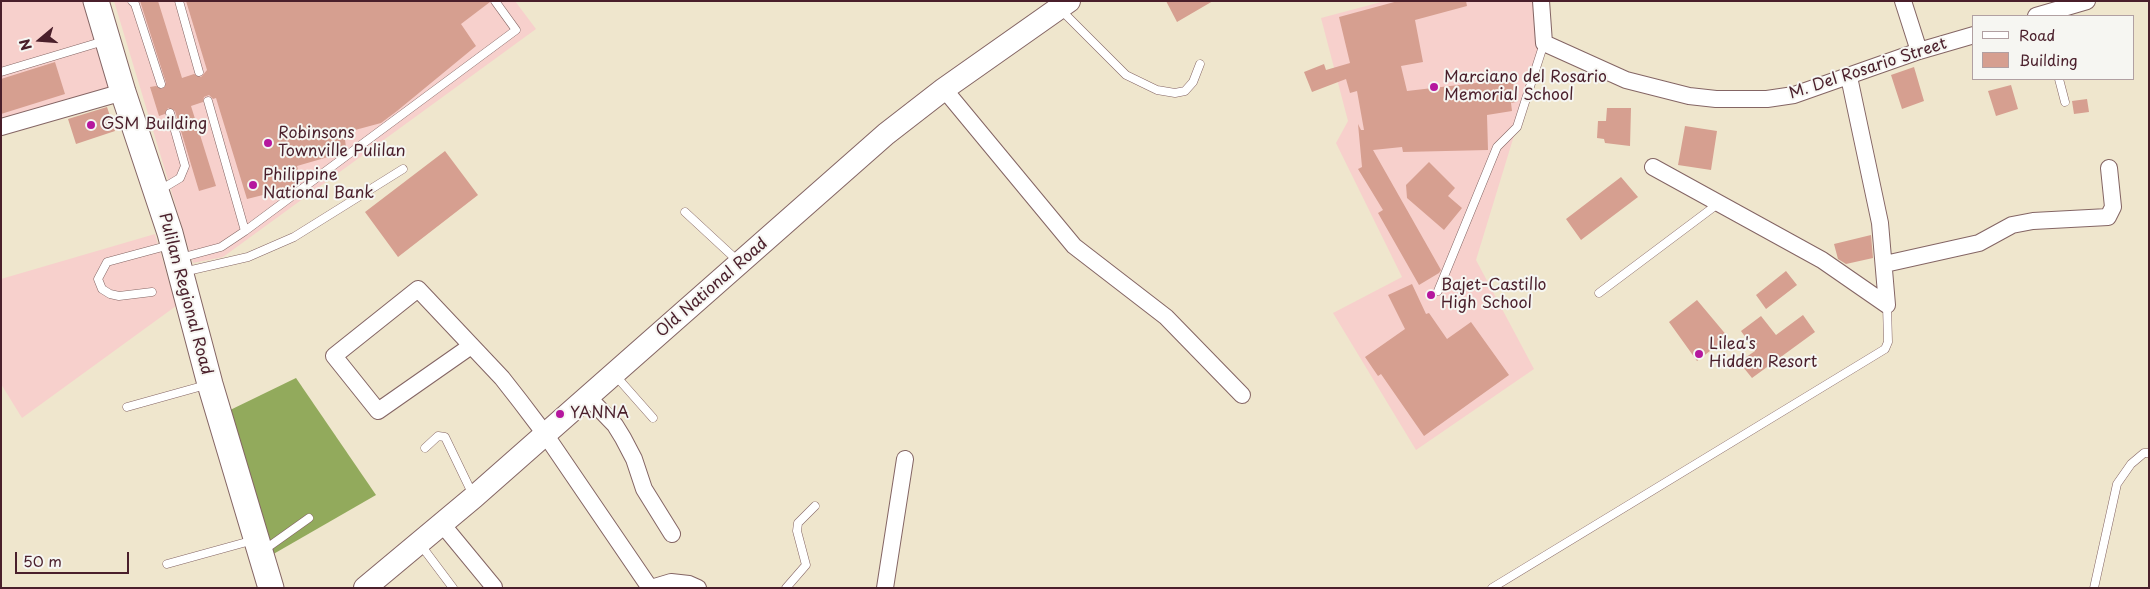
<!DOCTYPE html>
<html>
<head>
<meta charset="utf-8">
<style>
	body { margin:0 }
	#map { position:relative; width:2150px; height:589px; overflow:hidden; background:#efe6cd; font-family:"Playpen Sans",sans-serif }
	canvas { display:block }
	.frame { position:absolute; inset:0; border:2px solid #4a1f2b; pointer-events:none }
	.legend { position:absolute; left:1972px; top:15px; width:162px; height:65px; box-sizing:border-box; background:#f6f6f2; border:1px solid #b1a0a2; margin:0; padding:6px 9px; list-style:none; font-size:15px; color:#4a1f2b }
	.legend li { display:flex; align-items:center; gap:10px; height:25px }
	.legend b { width:25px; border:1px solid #b1a0a2 }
	.north { position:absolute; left:15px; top:15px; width:50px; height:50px; -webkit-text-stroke:4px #f6f6f2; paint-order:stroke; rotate:252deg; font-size:14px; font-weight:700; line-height:20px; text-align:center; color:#4a1f2b }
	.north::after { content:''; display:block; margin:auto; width:18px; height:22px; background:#4a1f2b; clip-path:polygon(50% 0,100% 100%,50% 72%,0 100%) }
	.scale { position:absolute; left:15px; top:552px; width:114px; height:22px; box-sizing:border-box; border:2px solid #4a1f2b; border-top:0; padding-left:6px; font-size:15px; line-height:18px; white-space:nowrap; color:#4a1f2b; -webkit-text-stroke:4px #f6f6f2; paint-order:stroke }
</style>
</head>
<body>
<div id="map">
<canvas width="2150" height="589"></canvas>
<div class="frame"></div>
<ul class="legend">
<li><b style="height:6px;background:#fff"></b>Road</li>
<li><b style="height:14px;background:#d69f90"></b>Building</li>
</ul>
<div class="north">N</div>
<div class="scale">50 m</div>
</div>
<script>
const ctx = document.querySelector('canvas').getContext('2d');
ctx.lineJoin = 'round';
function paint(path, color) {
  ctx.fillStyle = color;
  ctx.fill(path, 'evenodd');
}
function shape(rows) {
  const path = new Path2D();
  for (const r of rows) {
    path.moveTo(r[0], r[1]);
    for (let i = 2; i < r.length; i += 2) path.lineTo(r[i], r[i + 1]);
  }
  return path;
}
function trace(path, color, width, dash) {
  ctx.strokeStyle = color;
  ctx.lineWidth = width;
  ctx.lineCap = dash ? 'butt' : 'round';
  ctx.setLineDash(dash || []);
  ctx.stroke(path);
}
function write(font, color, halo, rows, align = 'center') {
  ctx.font = font + ' "Playpen Sans",sans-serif';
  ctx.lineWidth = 4;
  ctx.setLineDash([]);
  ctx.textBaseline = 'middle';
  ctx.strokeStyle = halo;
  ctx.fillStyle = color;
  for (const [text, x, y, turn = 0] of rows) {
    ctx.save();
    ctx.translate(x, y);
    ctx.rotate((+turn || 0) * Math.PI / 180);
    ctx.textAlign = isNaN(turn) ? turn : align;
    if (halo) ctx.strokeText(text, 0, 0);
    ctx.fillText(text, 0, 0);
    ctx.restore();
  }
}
paint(shape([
	[1,1,90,1,113,88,1,118],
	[114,1,515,1,536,29,223,257,193,263],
	[1385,1,1535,1,1538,57,1476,260,1534,369,1416,450,1333,313,1402,277,1336,143,1348,121,1321,18],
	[155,234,176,306,22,418,1,384,1,279]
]), '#f7d0cc');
paint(shape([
	[296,378,376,495,270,556,224,413]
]), '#92aa5c');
paint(shape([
	[140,1,158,1,182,78,194,74,201,77,207,70,186,1,490,2,461,24,476,46,397,111,381,123,344,133,346,147,335,155,297,166,301,180,287,189,247,199,216,98,213,99,209,95,204,97,203,102,191,106,216,186,199,191,175,111,168,108,165,114,159,116,150,87,156,86,162,89,166,83],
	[1166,1,1213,1,1177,22],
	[1398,1,1466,1,1467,6,1415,20,1423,62,1401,66,1407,91,1493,81,1493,84,1513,82,1516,102,1511,103,1512,111,1487,115,1488,150,1403,152,1402,147,1373,150,1441,270,1439,273,1419,285,1378,213,1383,210,1358,169,1362,167,1358,124,1361,130,1364,130,1357,91,1350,93,1346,79,1312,92,1304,72,1324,64,1326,70,1350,63,1339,17],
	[55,62,65,94,1,114,1,79],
	[1914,67,1924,101,1902,109,1891,75],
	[2011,85,2018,109,1996,116,1988,91],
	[2087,99,2089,112,2074,114,2072,101],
	[107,107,115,131,76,144,68,119],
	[1607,108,1631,108,1630,146,1605,143,1604,139,1597,138,1598,121,1606,121],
	[1685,126,1717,131,1711,170,1678,165],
	[445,151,478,195,398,257,365,212],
	[1429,162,1455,188,1448,196,1462,208,1444,230,1407,198,1406,185],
	[1621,177,1638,197,1581,240,1566,219],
	[1871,235,1873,258,1846,264,1838,259,1834,244],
	[1786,271,1797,285,1766,309,1756,295],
	[1412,284,1426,314,1429,313,1447,339,1471,322,1509,375,1424,436,1381,374,1378,376,1365,357,1405,329,1388,295],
	[1697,300,1728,337,1697,361,1669,322],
	[1803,315,1815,332,1752,378,1739,362,1755,351,1741,331,1761,316,1776,335]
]), '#d69f90');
const service = shape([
	[132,1,135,4,161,84],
	[179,1,199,72],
	[1061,10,1126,75,1157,90,1175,93,1185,91,1193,82,1200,64],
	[1,72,104,41],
	[2059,79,2065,102],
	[208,101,245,231],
	[160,190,180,178,185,166,170,113],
	[685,212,739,262],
	[180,258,221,247,245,231,516,30,495,1],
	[183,272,248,257,294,237,403,169],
	[1438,291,1497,147,1517,127,1544,43],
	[152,292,119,296,110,294,102,289,98,279,107,262,170,245],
	[1599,293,1719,203],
	[615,375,653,418],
	[127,407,206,385],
	[425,448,438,436,445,437,473,495],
	[420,544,453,588],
	[264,550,309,518],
	[167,564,254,540],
	[786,588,806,565,797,531,798,523,815,506],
	[1492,588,1885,349,1888,342,1887,305],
	[2094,588,2117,484,2131,464,2144,453,2149,453]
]);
const minor = shape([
	[1541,1,1544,43,1626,80,1689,96,1716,99,1767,99,1794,95,1919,51,1974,35],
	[1903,1,1919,51],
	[2036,16,2087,1],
	[1849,77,1880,223,1887,305],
	[944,89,1074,246,1166,317,1242,395],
	[1,127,123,92],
	[1653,167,1822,260,1887,305],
	[1885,264,1979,243,2012,225,2033,221,2108,217,2113,207,2109,168],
	[471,346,378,411,334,356,418,289,502,378,520,401,545,434,650,588],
	[588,397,615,425,623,438,634,459,644,489,672,534],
	[442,524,494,587],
	[651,588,671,582,689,584,698,588],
	[885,588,905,459]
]);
const secondary = shape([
	[365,588,474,497,886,134,944,89,1069,1]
]);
const primary = shape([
	[96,1,123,92,170,233,210,384,271,588]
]);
trace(service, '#846564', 9);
trace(minor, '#846564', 18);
trace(secondary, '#846564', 24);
trace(primary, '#846564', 27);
trace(service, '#fff', 8);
trace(minor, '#fff', 16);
trace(secondary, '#fff', 22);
trace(primary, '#fff', 25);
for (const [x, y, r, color] of [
	[1434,87,5,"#b5179e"],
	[91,125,5,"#b5179e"],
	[268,143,5,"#b5179e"],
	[253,185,5,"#b5179e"],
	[1431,295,5,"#b5179e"],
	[1699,354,5,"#b5179e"],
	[560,414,5,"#b5179e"]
]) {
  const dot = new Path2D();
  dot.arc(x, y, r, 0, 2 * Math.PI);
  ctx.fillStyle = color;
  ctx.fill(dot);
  trace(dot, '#f6f6f2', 2);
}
write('16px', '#4a1f2b', '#f6f6f2', [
	["M. Del Rosario Street",1868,69,-18],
	["Old National Road",712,288,-41],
	["Pulilan Regional Road",185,294,75]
]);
write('16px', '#4a1f2b', '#f6f6f2', [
	["Marciano del Rosario",1444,78],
	["Memorial School",1444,96],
	["GSM Building",101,125],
	["Robinsons",278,134],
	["Townville Pulilan",278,152],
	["Philippine",263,176],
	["National Bank",263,194],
	["Bajet-Castillo",1441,286],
	["High School",1441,304],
	["Lilea's",1709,345],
	["Hidden Resort",1709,363],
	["YANNA",570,414]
], 'left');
</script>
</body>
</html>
